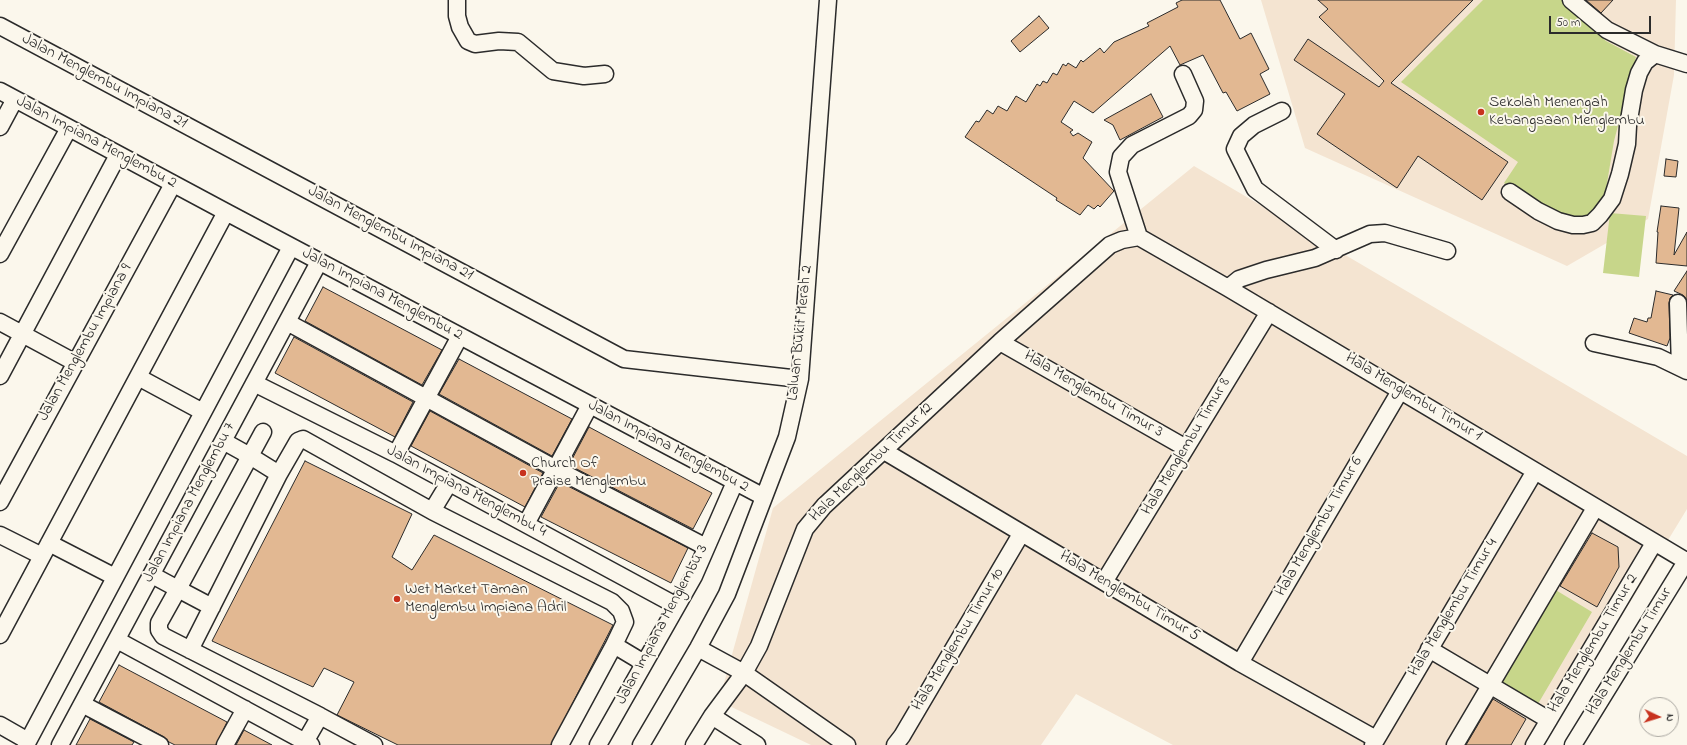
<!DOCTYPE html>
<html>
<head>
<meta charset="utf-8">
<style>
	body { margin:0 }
	#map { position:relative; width:1687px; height:745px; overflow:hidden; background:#fbf7ec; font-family:"Indie Flower",sans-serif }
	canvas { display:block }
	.north { position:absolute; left:1639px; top:697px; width:40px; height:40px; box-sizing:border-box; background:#fbf7ec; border:1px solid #a8a59f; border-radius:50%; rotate:94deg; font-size:11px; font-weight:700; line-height:16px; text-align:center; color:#2b2b2b }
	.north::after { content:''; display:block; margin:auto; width:14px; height:18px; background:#c8321e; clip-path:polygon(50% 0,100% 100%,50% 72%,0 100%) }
	.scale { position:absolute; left:1549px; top:16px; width:102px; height:18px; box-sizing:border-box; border:2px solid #2b2b2b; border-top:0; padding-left:5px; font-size:12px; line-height:14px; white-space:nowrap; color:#2b2b2b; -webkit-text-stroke:3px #fbf7ec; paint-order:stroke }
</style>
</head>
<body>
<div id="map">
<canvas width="1687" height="745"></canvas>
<div class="north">N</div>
<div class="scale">50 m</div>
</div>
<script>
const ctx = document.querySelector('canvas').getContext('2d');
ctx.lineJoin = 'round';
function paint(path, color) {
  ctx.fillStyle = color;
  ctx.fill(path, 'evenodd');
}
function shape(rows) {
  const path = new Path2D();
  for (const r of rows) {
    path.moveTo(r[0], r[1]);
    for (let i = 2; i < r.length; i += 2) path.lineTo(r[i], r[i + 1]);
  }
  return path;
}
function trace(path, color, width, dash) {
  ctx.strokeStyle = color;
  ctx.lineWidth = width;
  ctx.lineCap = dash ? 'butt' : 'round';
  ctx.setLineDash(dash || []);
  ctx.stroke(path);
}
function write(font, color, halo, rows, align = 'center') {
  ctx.font = font + ' "Indie Flower",sans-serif';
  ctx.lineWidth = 4;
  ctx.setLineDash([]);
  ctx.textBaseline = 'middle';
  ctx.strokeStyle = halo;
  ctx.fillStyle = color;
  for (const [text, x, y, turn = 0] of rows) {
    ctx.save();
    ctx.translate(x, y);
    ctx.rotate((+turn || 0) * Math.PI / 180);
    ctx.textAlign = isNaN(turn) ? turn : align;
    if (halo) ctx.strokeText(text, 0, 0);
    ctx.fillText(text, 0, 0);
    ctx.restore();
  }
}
paint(shape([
	[1261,0,1676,0,1674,75,1648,219,1567,266,1305,148],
	[1194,166,1687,456,1687,509,1543,745,1173,745,1076,694,1041,745,811,745,719,701,773,508]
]), '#f4e4d1');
paint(shape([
	[1483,0,1562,0,1606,41,1636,57,1614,141,1605,195,1592,217,1573,223,1555,217,1504,183,1518,162,1401,82],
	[1610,213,1646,216,1639,277,1603,273],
	[1554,589,1592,612,1535,709,1496,687]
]), '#c7d68a');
const building = shape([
	[1182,0,1220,0,1240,39,1251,33,1269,69,1260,74,1270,94,1237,111,1226,92,1223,93,1203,55,1180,65,1170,46,1093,113,1074,101,1061,122,1073,130,1070,132,1073,136,1078,133,1092,142,1083,158,1114,191,1100,207,1098,205,1094,209,1088,205,1080,215,1056,200,1057,198,965,137,976,121,979,122,987,110,993,114,998,106,1007,111,1016,96,1026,102,1037,84,1040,86,1043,81,1047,83,1053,73,1057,75,1063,64,1066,66,1068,63,1076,68,1081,60,1083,62,1100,48,1104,53,1114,42,1149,26,1147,23,1178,7,1176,3,1182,0],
	[1318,0,1473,0,1391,83,1508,162,1482,200,1418,156,1397,188,1317,134,1345,94,1294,60,1308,39,1379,87,1384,81,1319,17,1328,9,1318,0],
	[1586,0,1613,0,1601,13,1586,0],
	[1039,16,1049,28,1020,52,1011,41,1039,16],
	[1151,94,1163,117,1120,140,1113,125,1104,120,1151,94],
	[1666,159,1678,161,1676,177,1664,176,1666,159],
	[1661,206,1679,208,1674,255,1687,232,1687,266,1656,263,1658,232,1657,232,1661,206],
	[1687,271,1687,300,1683,295,1674,291,1687,271],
	[323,287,442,350,422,385,305,321,323,287],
	[1656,291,1673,295,1670,298,1669,303,1670,338,1667,346,1629,333,1634,318,1647,322,1648,318,1651,318,1656,291],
	[294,337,413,402,395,437,275,373,294,337],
	[459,359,572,419,552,456,439,394,459,359],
	[430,411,543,473,525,507,411,446,430,411],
	[589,427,712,493,693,529,569,465,589,427],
	[305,461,412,514,392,557,412,570,434,535,613,625,551,745,398,745,337,715,354,682,324,668,313,687,212,641,305,461],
	[560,482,688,548,671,583,541,517,560,482],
	[1592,533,1618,547,1619,567,1597,607,1560,586,1592,533],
	[119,665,227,722,216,745,175,745,169,742,164,737,99,702,119,665],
	[1493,699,1526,719,1511,745,1466,745,1493,699],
	[90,719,134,742,132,745,76,745,90,719],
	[244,730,272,745,236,745,244,730]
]);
paint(building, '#e2b892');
trace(building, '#2b2b2b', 1);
const minor = shape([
	[457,0,457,16,460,27,468,41,475,44,499,41,518,42,553,71,584,76,605,74],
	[1571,0,1607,30,1655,54,1687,64],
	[0,26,624,359,800,379],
	[0,91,226,212,764,497],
	[1282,111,1254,125,1241,136,1235,149,1255,189,1336,250],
	[0,127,15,99],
	[1510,192,1538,211,1558,221,1573,225,1583,225,1592,223,1600,215,1612,199,1620,174,1627,144,1628,126,1634,90,1639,73,1645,62,1655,54],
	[1139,237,1228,288,1686,561],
	[1139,237,1118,172,1121,157,1132,145,1189,116,1194,110,1195,101,1183,74],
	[0,254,69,128],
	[1228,288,1239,279,1266,270,1315,258,1370,234,1385,233,1447,251],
	[1678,303,1680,367],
	[0,322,76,363],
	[287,322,556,469,706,547],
	[1000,342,1186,448],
	[1594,343,1658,357,1687,371],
	[0,376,118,155],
	[138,377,203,412],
	[254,383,396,454,677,606],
	[263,432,250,456,279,474,298,441,303,439,432,511],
	[884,451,1240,663,1376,739],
	[396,454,460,336],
	[449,483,432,511,612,602,621,611,625,622,614,645,644,663],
	[0,502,173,184],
	[526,524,590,405],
	[0,535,42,556],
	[49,543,115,577],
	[152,575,178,589,159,623,159,630,163,636,320,716],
	[1104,582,1269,312],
	[212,607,178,589,250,456,223,441],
	[0,635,226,212],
	[117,640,311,745],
	[698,648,744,673,847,745],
	[1429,649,1549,720],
	[190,650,279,474],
	[1240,663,1400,391],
	[82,704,160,745],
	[712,716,757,745],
	[0,725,28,741],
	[305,742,320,716,374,745],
	[26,745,291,247],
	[60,745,319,262],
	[225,745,245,709],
	[560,745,614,645],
	[598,745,694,576,735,482],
	[641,745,698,648,727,594,787,437,800,379,828,0],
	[694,745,712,716,744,673,759,646,805,529,824,506,1000,342,1110,245,1122,240,1139,237],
	[895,745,902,736,1021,534],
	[1373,745,1535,471],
	[1455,745,1595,508],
	[1534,745,1654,543],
	[1573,745,1687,560]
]);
trace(minor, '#2b2b2b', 19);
trace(minor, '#fbf7ec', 16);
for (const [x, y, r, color] of [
	[1481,112,4,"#c8321e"],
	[523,473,4,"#c8321e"],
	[397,599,4,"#c8321e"]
]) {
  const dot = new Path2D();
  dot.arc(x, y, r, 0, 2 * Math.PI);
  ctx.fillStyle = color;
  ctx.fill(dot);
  trace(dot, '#fbf7ec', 1.5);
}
write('16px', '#2b2b2b', '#fbf7ec', [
	["Jalan Menglembu Impiana 21",104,82,28],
	["Jalan Impiana Menglembu 2",96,143,28],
	["Jalan Menglembu Impiana 21",390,234,28],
	["Jalan Impiana Menglembu 2",382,295,28],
	["Laluan Bukit Merah 2",801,333,-84],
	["Jalan Menglembu Impiana 9",86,343,-61],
	["Hala Menglembu Timur 3",1093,395,30],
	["Hala Menglembu Timur 1",1413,398,31],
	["Jalan Impiana Menglembu 2",668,447,28],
	["Hala Menglembu Timur 8",1187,447,-59],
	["Hala Menglembu Timur 12",872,463,-44],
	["Jalan Impiana Menglembu 4",466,492,28],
	["Jalan Impiana Menglembu 7",190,503,-62],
	["Hala Menglembu Timur 6",1320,527,-60],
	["Hala Menglembu Timur 5",1129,597,31],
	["Hala Menglembu Timur 4",1454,608,-59],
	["Jalan Impiana Menglembu 3",663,625,-62],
	["Hala Menglembu Timur 10",959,640,-59],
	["Hala Menglembu Timur 2",1594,644,-59],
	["Hala Menglembu Timur",1630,652,-58]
]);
write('16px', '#2b2b2b', '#fbf7ec', [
	["Sekolah Menengah",1489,103],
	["Kebangsaan Menglembu",1489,121],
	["Church Of",531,464],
	["Praise Menglembu",531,482],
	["Wet Market Taman",405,590],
	["Menglembu Impiana Adril",405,608]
], 'left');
</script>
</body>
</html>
